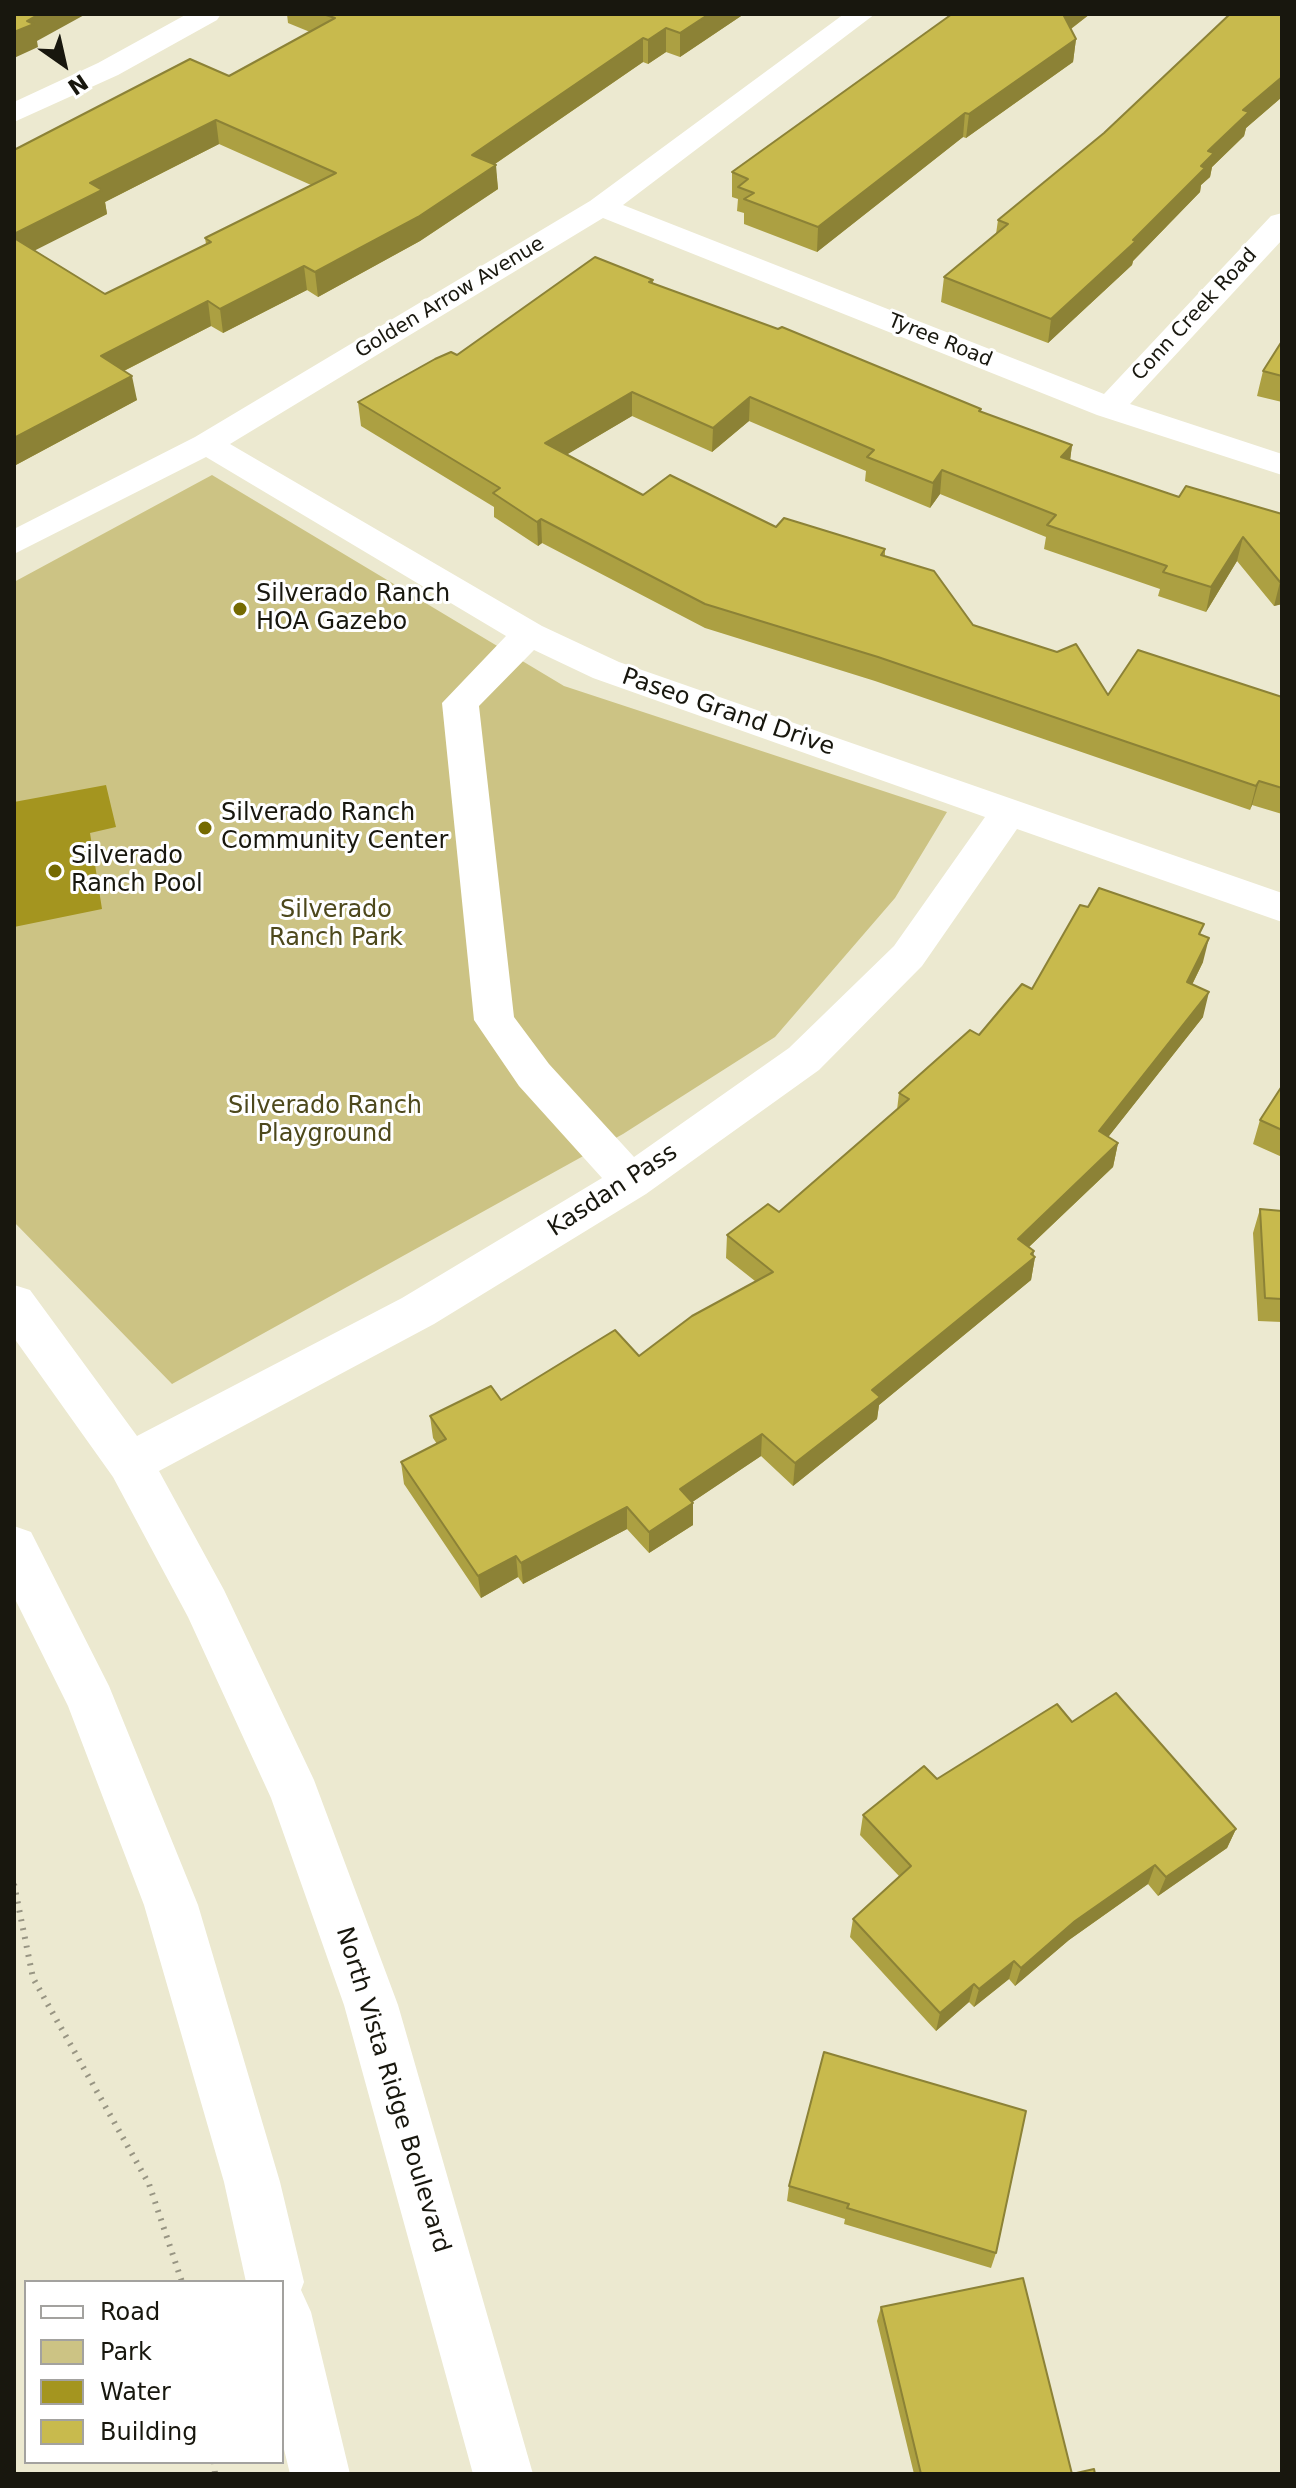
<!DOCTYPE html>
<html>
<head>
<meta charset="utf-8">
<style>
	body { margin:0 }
	#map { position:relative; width:1296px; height:2488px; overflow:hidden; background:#ece9d0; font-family:"DejaVu Sans",sans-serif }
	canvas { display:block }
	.frame { position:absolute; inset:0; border:16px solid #18170e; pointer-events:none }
	.legend { position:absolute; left:24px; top:2280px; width:260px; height:184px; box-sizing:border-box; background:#fff; border:2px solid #a3a29f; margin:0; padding:10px 14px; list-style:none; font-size:24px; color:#18170e }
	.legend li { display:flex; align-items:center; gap:16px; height:40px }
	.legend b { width:40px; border:2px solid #a3a29f }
	.north { position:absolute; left:24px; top:24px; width:80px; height:80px; -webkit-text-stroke:6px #fff; paint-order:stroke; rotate:146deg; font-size:22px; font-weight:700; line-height:32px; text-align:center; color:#18170e }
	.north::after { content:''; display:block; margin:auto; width:28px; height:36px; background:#18170e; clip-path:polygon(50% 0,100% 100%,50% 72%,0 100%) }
</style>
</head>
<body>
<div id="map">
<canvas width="1296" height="2488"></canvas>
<div class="frame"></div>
<ul class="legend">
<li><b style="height:10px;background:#fff"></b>Road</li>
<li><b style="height:22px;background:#ccc384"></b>Park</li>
<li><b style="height:22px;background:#a4951f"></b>Water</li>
<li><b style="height:22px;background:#c8ba4d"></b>Building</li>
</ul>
<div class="north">N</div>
</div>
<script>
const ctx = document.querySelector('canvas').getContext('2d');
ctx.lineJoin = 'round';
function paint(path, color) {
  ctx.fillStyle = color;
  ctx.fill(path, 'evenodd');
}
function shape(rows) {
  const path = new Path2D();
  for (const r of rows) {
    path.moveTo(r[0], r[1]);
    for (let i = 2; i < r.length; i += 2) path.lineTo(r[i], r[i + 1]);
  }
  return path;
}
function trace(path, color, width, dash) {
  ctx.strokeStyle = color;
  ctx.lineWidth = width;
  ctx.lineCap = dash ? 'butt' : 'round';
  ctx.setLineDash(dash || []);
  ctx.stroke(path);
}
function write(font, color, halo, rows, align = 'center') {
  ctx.font = font + ' "DejaVu Sans",sans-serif';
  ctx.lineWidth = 6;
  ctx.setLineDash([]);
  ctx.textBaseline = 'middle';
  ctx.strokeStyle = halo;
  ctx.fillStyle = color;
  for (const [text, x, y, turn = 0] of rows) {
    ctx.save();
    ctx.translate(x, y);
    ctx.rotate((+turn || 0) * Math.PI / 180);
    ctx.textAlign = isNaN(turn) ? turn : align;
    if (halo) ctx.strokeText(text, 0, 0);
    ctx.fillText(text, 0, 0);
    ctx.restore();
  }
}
paint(shape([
	[212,475,564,686,947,812,895,898,775,1037,623,1134,172,1384,14,1222,14,582]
]), '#ccc384');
paint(shape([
	[106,785,116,827,90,833,102,909,14,927,14,802]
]), '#a4951f');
trace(shape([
	[14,1884,33,1978,149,2184,182,2282],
	[214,2462,215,2474]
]), '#989583', 6, [2, 7]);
paint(shape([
	[187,14,221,14,217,20,118,75,14,122,14,102,98,63,187,14],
	[844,14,875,14,623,205,1104,394,1271,216,1282,213,1282,240,1130,404,1282,454,1282,475,1097,415,603,218,230,444,542,626,619,662,1282,893,1282,922,1017,829,922,966,819,1070,646,1194,434,1324,159,1471,224,1590,314,1780,398,2005,533,2474,473,2474,344,2005,271,1798,188,1617,113,1477,14,1338,14,1285,30,1290,137,1436,402,1298,602,1178,519,1086,474,1020,442,703,506,636,206,457,14,554,14,529,195,437,590,201,844,14],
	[534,650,593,678,985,817,894,946,789,1048,634,1157,549,1064,514,1017,479,706,534,650],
	[14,1526,31,1532,109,1686,198,1905,280,2182,304,2282,301,2290,311,2312,350,2474,290,2474,282,2441,282,2282,246,2282,224,2182,144,1905,68,1706,14,1597,14,1526]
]), '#fff');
paint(shape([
	[287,14,744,14,680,57,666,52,648,64,643,62,495,164,498,189,420,241,318,297,307,290,223,333,211,326,124,371,137,400,14,466,14,150,229,76,310,32,288,23],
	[219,144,311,185,205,238,206,244,105,294,34,250,107,214,105,202],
	[952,14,1090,14,1071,29,1076,39,1073,62,966,138,963,137,817,252,744,224,744,213,737,211,738,199,732,197,732,172],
	[1282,14,1282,97,1246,128,1244,136,1212,167,1210,177,1201,185,1200,192,1133,261,1132,265,1048,343,941,302,944,277,996,234,998,220],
	[653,280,653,284,981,409,981,412,1072,445,1070,460,1179,497,1282,514,1282,604,1274,606,1237,561,1206,612,1158,596,1160,589,1044,549,1046,537,940,494,930,508,865,481,866,471,749,421,712,452,632,416,567,454,643,495,776,527,885,549,885,556,973,625,1108,695,1282,697,1282,814,1252,805,1250,810,875,681,705,628,542,543,538,546,494,517,494,507,361,426,358,402],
	[1282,341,1282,402,1257,396,1263,371],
	[1088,907,1202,935,1203,962,1192,985,1203,1017,1108,1137,1118,1143,1113,1167,1029,1247,1035,1257,1031,1280,879,1405,877,1419,793,1486,761,1456,692,1502,693,1525,649,1553,627,1529,523,1584,518,1577,481,1598,404,1484,401,1462,437,1444,433,1438,430,1416,501,1400,639,1356,755,1281,726,1258,727,1235,779,1212,897,1110,899,1093,979,1035,1032,989],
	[1282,1086,1282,1157,1253,1144,1260,1120],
	[1260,1209,1282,1211,1282,1322,1258,1321,1253,1233],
	[1072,1722,1236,1829,1227,1848,1158,1896,1148,1884,1069,1940,1015,1986,1009,1979,974,2007,969,2002,936,2031,850,1937,853,1919,899,1876,860,1835,863,1815,937,1779],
	[824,2052,996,2253,991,2268,844,2224,845,2219,787,2201,789,2186],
	[881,2307,1072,2474,1095,2474,914,2474,877,2321]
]), '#aca042');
paint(shape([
	[39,14,86,14,37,41,38,47,14,58,14,32,27,21],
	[709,14,744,14,680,57,680,33],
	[1063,14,1090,14,1060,37],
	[666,28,666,52,648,64,648,40],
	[643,38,643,62,473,179,472,155],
	[1076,39,1073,62,966,138,969,114],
	[1282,77,1282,97,1246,128,1244,136,1212,167,1210,177,1201,185,1200,192,1133,261,1132,265,1048,343,1051,319,1133,240,1201,166,1208,151,1243,110],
	[965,113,963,137,817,252,818,227],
	[216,120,219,144,105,202,107,214,16,260,14,252,14,234,90,183],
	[496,165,498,189,420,241,318,297,315,272],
	[304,266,307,290,223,333,220,309],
	[208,301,211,326,106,380,101,356],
	[132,376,137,400,14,466,14,438],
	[632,392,632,416,546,467,545,443],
	[750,397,749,421,712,452,713,428],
	[1072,445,1069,469,1061,457],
	[942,470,940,494,930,508,933,483],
	[541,519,542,543,538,546,537,522],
	[1243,537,1237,561,1206,612,1211,587],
	[1282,581,1282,604,1274,606,1280,582],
	[1259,781,1252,805,1250,810,1256,786],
	[1209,938,1203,962,1181,1007,1187,982],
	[1209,992,1203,1017,1094,1155,1099,1131],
	[1118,1143,1113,1167,1013,1262,1018,1239],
	[1034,1251,1033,1259,1035,1257,1031,1280,879,1405,877,1419,793,1486,795,1463,872,1390],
	[762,1434,761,1456,679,1511,680,1489],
	[693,1503,693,1525,649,1553,649,1532],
	[627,1507,627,1529,523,1584,521,1563],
	[516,1556,518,1577,481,1598,478,1576],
	[1236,1829,1227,1848,1158,1896,1166,1877],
	[1155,1865,1148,1884,1069,1940,1015,1986,1021,1968,1075,1921],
	[1014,1961,1009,1979,974,2007,979,1989],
	[974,1984,969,2002,936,2031,940,2013]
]), '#8c8236');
const building = shape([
	[14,14,39,14,27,21,34,24,14,32,14,14],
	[323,14,709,14,680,33,666,28,648,40,643,38,472,155,496,165,418,217,315,272,304,266,220,309,208,301,101,356,132,376,14,438,14,238,105,294,211,242,205,238,336,173,216,120,90,183,102,190,14,234,14,150,190,59,229,76,335,18,323,14],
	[952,14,1063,14,1076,39,969,114,965,113,818,227,744,199,754,193,738,187,748,179,732,172,952,14],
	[1230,14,1282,14,1282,77,1243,110,1249,112,1208,151,1214,153,1201,166,1205,168,1133,240,1136,241,1051,319,944,277,1008,224,998,220,1104,133,1230,14],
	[595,257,653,280,649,282,778,329,782,327,981,409,979,411,1072,445,1061,457,1179,497,1186,486,1282,514,1282,581,1280,582,1243,537,1211,587,1163,572,1167,566,1047,525,1056,515,942,470,933,483,867,457,874,450,750,397,713,428,632,392,545,443,643,495,670,475,776,527,784,518,885,549,881,555,934,571,973,625,1057,652,1076,644,1108,695,1138,650,1282,697,1282,788,1259,781,1256,786,878,657,705,604,541,519,537,522,493,493,500,488,358,402,435,359,451,352,457,355,595,257],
	[1282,341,1282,376,1263,371,1282,341],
	[1099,888,1204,924,1199,934,1209,938,1187,982,1209,992,1099,1131,1118,1143,1018,1239,1034,1251,1031,1254,1035,1257,872,1390,880,1397,795,1463,762,1434,680,1489,693,1503,649,1532,627,1507,521,1563,516,1556,478,1576,401,1462,446,1439,430,1416,491,1386,501,1400,615,1330,639,1356,692,1316,773,1272,727,1235,768,1204,779,1212,909,1099,899,1093,970,1030,979,1035,1022,984,1032,989,1080,905,1088,907,1099,888],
	[1282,1086,1282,1130,1260,1120,1282,1086],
	[1260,1209,1282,1211,1282,1299,1265,1298,1260,1209],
	[1116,1693,1236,1829,1166,1877,1155,1865,1075,1921,1021,1968,1014,1961,979,1989,974,1984,940,2013,853,1919,911,1866,863,1815,924,1766,937,1779,1057,1704,1072,1722,1116,1693],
	[824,2052,1026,2111,996,2253,847,2208,849,2204,789,2186,824,2052],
	[1023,2278,1072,2474,1094,2469,1095,2474,921,2474,881,2307,1023,2278]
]);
paint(building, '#c8ba4d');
trace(building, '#8c8236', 2);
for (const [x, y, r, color] of [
	[240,609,8,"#756a01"],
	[205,828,8,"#756a01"],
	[55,871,8,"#756a01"]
]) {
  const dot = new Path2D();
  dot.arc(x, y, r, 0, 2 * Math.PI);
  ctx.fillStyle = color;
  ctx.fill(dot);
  trace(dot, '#fff', 3);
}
write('20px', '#18170e', '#fff', [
	["Golden Arrow Avenue",450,298,-31],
	["Conn Creek Road",1195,315,-47],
	["Tyree Road",940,341,22]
]);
write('24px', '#18170e', '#fff', [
	["Silverado Ranch",256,595],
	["HOA Gazebo",256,623],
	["Silverado Ranch",221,814],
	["Community Center",221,842],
	["Silverado",71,857],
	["Ranch Pool",71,885]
], 'left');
write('24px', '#18170e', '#fff', [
	["Paseo Grand Drive",728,713,19],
	["Kasdan Pass",613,1191,-33],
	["North Vista Ridge Boulevard",392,2090,73]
]);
write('24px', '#4d481b', '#fff', [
	["Silverado",336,911],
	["Ranch Park",336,939],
	["Silverado Ranch",325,1107],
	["Playground",325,1135]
]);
</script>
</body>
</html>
